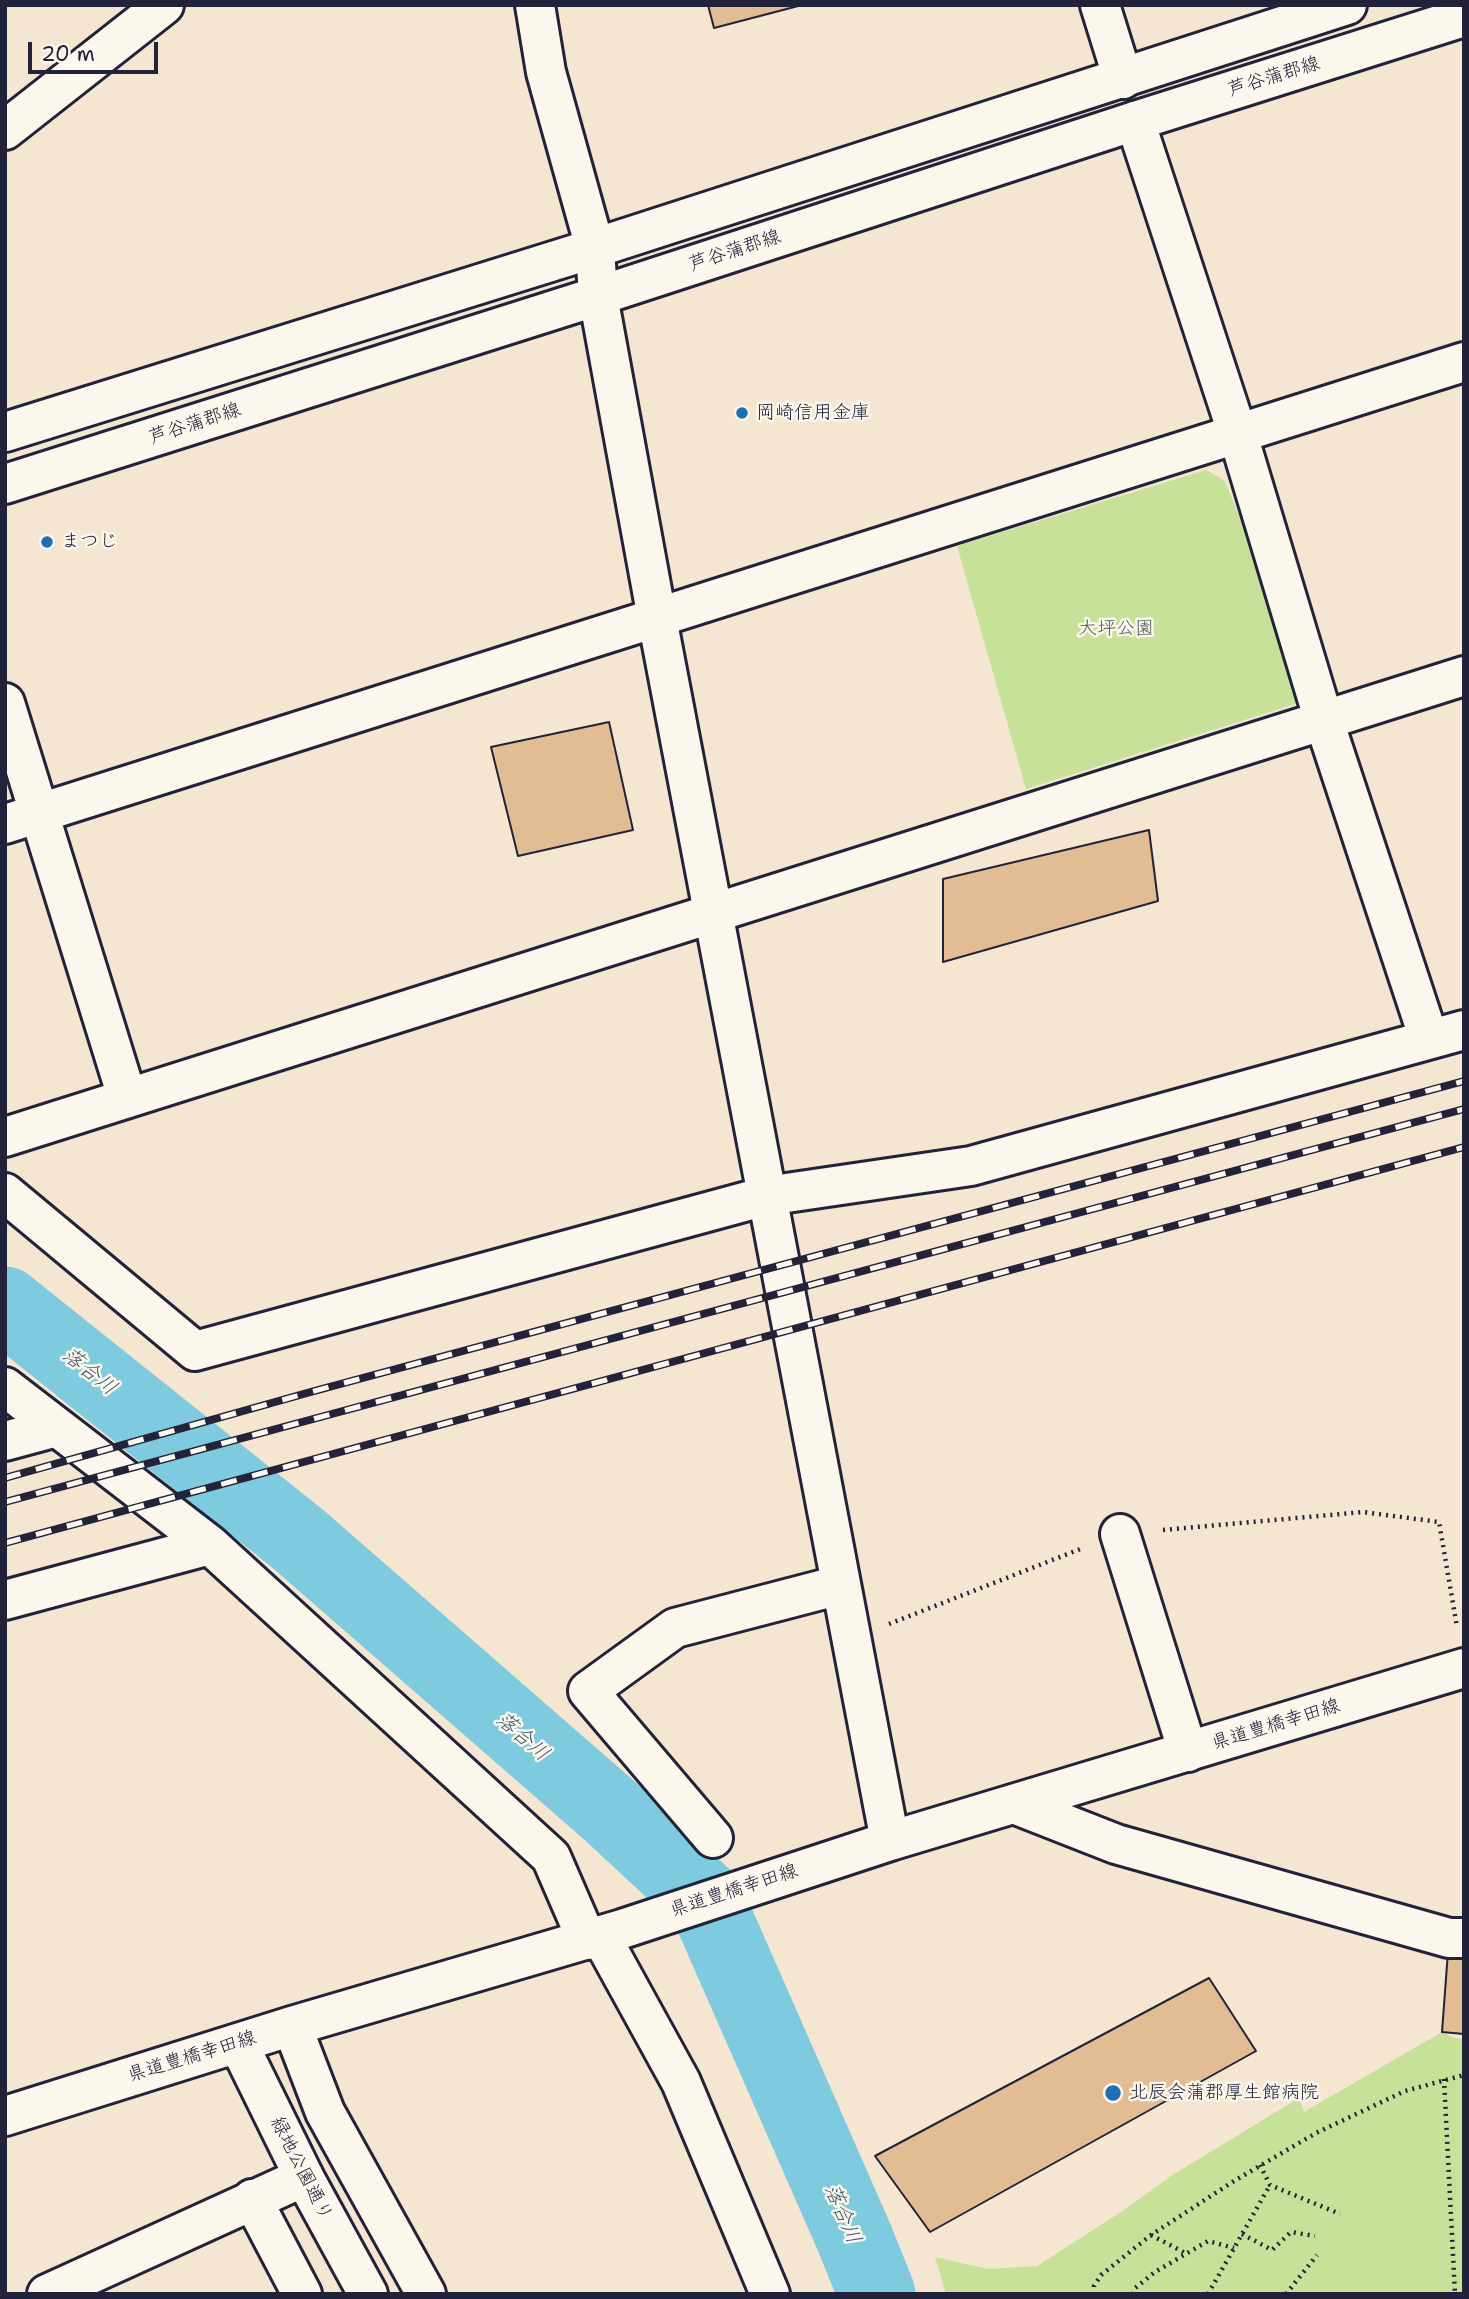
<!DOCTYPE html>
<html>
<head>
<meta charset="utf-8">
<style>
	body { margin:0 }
	#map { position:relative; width:1469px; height:2299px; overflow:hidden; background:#f4e6d1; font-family:"Shantell Sans",sans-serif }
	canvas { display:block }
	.frame { position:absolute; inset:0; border:7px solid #22223b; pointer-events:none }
	.scale { position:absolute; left:28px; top:42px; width:130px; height:32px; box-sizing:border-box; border:4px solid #22223b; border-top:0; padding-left:9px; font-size:21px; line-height:24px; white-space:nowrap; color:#22223b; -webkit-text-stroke:5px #fbf7ec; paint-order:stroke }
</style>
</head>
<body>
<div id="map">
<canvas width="1469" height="2299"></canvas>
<div class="frame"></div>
<div class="scale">20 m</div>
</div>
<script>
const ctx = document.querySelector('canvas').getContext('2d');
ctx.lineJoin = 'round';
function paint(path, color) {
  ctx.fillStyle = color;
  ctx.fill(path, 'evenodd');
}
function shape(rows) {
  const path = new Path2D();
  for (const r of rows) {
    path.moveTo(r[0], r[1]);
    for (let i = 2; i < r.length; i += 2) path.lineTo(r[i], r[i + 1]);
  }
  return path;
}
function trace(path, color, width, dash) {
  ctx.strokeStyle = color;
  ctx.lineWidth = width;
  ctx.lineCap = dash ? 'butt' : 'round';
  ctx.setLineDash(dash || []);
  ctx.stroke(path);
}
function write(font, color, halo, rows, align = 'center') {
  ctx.font = font + ' "Shantell Sans","Klee One",sans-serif';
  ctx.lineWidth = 5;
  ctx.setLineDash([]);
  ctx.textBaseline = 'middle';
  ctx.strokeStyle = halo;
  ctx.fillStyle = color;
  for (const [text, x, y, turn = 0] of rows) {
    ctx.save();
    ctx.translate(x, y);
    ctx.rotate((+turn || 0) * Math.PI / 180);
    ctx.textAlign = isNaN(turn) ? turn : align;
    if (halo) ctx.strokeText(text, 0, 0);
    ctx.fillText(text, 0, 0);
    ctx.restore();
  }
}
paint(shape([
	[1206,470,1225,481,1311,699,1026,789,957,546],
	[1442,2032,1454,2038,1464,2039,1464,2294,946,2294,935,2257,988,2269,1037,2266,1121,2212,1174,2174,1299,2098,1304,2112]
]), '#c7e198');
trace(shape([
	[5,1305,298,1539,610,1811,706,1900,854,2237,877,2294]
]), '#7ecade', 77);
const building = shape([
	[708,5,802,5,714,28,708,5],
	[609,722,633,830,518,856,491,747,609,722],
	[1149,830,1158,901,943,962,943,879,1149,830],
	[1449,1938,1464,1939,1464,2034,1442,2032,1449,1938],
	[1209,1978,1256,2051,930,2232,875,2156,1209,1978]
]);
paint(building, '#e2bd93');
trace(building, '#22223b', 2);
const street = shape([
	[1100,5,1123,79],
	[1135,121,1238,435,1324,721,1429,1039],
	[5,703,127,1097],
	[5,824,1464,362],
	[5,1137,1464,676],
	[5,1193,195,1351,766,1196,971,1166,1464,1030],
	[5,1387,57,1427,5,1441],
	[57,1427,210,1545],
	[1120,1534,1188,1752],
	[5,1600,210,1545,551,1857,587,1940],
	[1014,1804,1116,1844,1449,1938,1464,1938],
	[713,1838,588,1691,675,1628,840,1585],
	[600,1935,681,2082,770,2294],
	[252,2199,302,2294],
	[47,2294,304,2177]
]);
const secondary = shape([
	[535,5,546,72,595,248,598,296,657,618,890,1841],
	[5,130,164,5],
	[5,432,595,248,1347,5],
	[5,484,598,296,1135,121,1464,17],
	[292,2026,325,2112,426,2294],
	[238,2043,304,2177,368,2294],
	[5,2116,292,2026,622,1929,890,1841,1464,1668]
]);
trace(street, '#22223b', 44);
trace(secondary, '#22223b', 44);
trace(shape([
	[1163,1530,1363,1512,1439,1522,1457,1627],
	[889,1624,1083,1548],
	[1444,2079,1455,2294],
	[1260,2165,1270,2185,1340,2214],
	[1242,2234,1272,2250,1291,2232,1315,2236],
	[1151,2235,1185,2253],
	[1094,2294,1094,2286,1101,2275,1151,2235,1234,2181,1316,2133,1405,2091,1464,2075],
	[1133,2294,1134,2289,1155,2272,1208,2241,1234,2248],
	[1208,2294,1270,2185],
	[1286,2294,1317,2255]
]), '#22223b', 4.5, [2, 5]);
trace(street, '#fbf7ec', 38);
trace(secondary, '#fbf7ec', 38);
const rail = shape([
	[5,1478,307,1393,1464,1081],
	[5,1502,1464,1109],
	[5,1543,1464,1147]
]);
trace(rail, '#22223b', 8);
trace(rail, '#fbf7ec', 5, [16]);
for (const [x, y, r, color] of [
	[742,413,7,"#1f6fb2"],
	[47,542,7,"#1f6fb2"],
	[1113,2093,9,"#1f6fb2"]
]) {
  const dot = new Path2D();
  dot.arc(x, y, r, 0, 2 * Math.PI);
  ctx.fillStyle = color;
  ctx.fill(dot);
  trace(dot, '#fbf7ec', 2.5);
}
write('19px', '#22223b', '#fbf7ec', [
	["芦谷蒲郡線",1274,77,-17],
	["芦谷蒲郡線",735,251,-18],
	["芦谷蒲郡線",195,424,-18],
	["県道豊橋幸田線",1276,1725,-17],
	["県道豊橋幸田線",734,1891,-18],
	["県道豊橋幸田線",192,2057,-17],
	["緑地公園通り",301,2169,63]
]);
write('19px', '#22223b', '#fbf7ec', [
	["岡崎信用金庫",756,413],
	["まつじ",61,542],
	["北辰会蒲郡厚生館病院",1129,2093]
], 'left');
write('19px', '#545b57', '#fbf7ec', [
	["大坪公園",1116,629]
]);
write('italic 21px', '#3e546c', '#fbf7ec', [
	["落合川",89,1372,39],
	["落合川",522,1737,41],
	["落合川",842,2214,67]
]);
</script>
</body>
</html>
